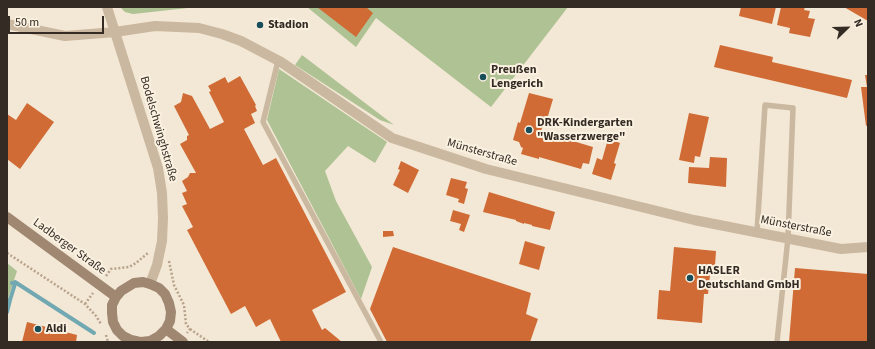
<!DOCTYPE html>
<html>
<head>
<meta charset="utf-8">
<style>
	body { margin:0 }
	#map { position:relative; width:875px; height:349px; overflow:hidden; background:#f3e8d5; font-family:"Source Sans 3",sans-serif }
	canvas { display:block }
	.frame { position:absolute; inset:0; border:8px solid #342b24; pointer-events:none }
	.north { position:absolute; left:827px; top:8px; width:40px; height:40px; -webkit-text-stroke:3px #faf1e1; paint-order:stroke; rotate:67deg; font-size:11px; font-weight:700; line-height:16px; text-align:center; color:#342b24 }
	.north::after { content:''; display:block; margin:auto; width:14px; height:18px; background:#342b24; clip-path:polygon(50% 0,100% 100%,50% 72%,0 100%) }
	.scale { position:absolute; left:8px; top:16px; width:96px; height:18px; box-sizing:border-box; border:2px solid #342b24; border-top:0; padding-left:5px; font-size:12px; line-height:14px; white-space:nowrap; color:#342b24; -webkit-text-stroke:3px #faf1e1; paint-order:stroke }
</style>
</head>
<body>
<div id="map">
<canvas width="875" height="349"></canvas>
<div class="frame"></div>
<div class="north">N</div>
<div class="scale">50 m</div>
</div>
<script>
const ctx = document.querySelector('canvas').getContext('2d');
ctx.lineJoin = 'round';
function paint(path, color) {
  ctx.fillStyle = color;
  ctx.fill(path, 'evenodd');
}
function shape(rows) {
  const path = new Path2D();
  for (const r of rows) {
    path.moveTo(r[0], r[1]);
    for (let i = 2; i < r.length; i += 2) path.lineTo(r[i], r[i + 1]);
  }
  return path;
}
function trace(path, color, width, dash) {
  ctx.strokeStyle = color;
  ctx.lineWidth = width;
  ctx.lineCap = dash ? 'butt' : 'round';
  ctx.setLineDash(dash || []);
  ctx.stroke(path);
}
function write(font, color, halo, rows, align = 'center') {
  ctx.font = font + ' "Source Sans 3",sans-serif';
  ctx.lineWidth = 4;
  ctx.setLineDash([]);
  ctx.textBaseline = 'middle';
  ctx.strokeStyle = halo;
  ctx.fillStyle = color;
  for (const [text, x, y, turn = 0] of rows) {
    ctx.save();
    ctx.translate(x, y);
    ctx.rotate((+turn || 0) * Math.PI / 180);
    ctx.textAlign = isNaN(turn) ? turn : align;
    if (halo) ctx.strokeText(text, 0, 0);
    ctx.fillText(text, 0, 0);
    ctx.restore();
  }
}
paint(shape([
	[120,7,197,7,133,14,125,12],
	[307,7,568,7,491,107,376,18,356,47],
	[302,55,394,125,380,120,295,65],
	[279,69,387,142,375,163,348,146,325,171,336,201,372,267,361,299,267,120],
	[7,263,17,271,7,302]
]), '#aec294');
trace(shape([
	[12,283,15,284,15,282,94,333],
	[7,300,10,300,15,284],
	[7,312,10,300]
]), '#72a8b2', 4);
paint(shape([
	[317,7,366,7,373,13,356,37],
	[741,7,776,7,772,24,739,16],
	[781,7,805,7,804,10,810,11,808,18,815,19,810,37,789,33,790,28,777,25],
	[844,7,868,7,868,21],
	[720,45,773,57,772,62,852,80,847,98,714,67],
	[865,75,868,75,868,125,866,126,861,87,867,87],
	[240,76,256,105,255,106,257,111,251,114,255,123,244,129,263,165,276,158,346,292,312,310,322,330,325,328,342,342,281,342,270,319,256,327,245,306,231,314,187,230,193,227,182,206,187,204,182,193,187,191,182,181,188,177,190,173,196,173,180,144,187,140,187,136,189,135,174,106,181,102,183,93,192,96,210,129,224,122,209,92,211,91,208,86,225,77,228,83],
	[529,93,553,99,545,126,543,125,540,134,552,137,553,135,593,147,589,164,583,163,581,169,539,157,539,159,521,154,523,148,521,147,519,142,513,140,518,122,520,123],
	[27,103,54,122,20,169,7,159,7,114,16,120],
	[689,113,709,117,700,157,695,156,694,163,679,160],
	[608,139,620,143,614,163,616,164,611,180,592,174,597,158,602,160],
	[710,157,727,158,726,187,688,183,689,167,709,168],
	[401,161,419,170,408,193,393,185,400,170,398,169],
	[451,178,467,182,465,188,468,189,464,204,458,202,459,199,446,195],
	[489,192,555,212,550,230,532,226,532,225,524,223,524,224,516,221,516,220,483,212],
	[453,210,470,215,464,232,459,230,461,224,450,221],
	[383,231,393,231,394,236,383,237],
	[525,241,545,247,539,270,519,264],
	[393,247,531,293,526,314,538,319,530,342,387,342,370,309],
	[674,247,716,251,715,266,711,265,708,294,704,294,702,323,657,319,659,290,670,291],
	[795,268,868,274,868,342,789,342],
	[27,322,77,335,76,342,22,342]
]), '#d06b35');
trace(shape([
	[7,253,85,304,96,316,101,324],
	[169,261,174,285,184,305,186,324,190,329,187,333],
	[106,276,111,269,129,267,136,263,148,253],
	[85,304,93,293],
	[190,329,209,342],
	[106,335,108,342]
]), '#b7a28b', 2.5, [2, 2]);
trace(shape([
	[278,61,263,122,381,342],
	[757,232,765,105,793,108,788,238,777,342]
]), '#cbb8a0', 5.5);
trace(shape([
	[107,7,146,130,158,168,162,193,163,218,162,241,157,265,150,284],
	[7,24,65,36,115,32,155,26,199,28,222,34,241,41,281,62,392,138,486,169,694,220,841,249,868,247]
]), '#cbb8a0', 10);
trace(shape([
	[7,217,116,297],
	[166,329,183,342],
	[140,342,131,340,123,336,117,330,113,322,112,313,112,305,116,297,121,291,134,283,143,282,150,284,159,288,165,294,169,303,171,312,170,321,166,329,159,336,150,341,141,342]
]), '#9f8772', 10);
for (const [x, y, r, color] of [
	[260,25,4,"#174e59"],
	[483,77,4,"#174e59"],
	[529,130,4,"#174e59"],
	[690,278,4,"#174e59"],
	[38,329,4,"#174e59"]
]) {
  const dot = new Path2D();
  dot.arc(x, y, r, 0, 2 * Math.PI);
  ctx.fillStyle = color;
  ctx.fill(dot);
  trace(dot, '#faf1e1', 1.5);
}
write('bold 12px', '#342b24', '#faf1e1', [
	["Stadion",268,25],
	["Preußen",491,70],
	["Lengerich",491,84],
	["DRK-Kindergarten",537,123],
	["\"Wasserzwerge\"",537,137],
	["HASLER",698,271],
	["Deutschland GmbH",698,285],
	["Aldi",46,329]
], 'left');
write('12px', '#342b24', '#faf1e1', [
	["Bodelschwinghstraße",158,129,74],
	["Münsterstraße",482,153,16],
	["Münsterstraße",796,227,11],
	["Ladberger Straße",69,247,36]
]);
</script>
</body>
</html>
